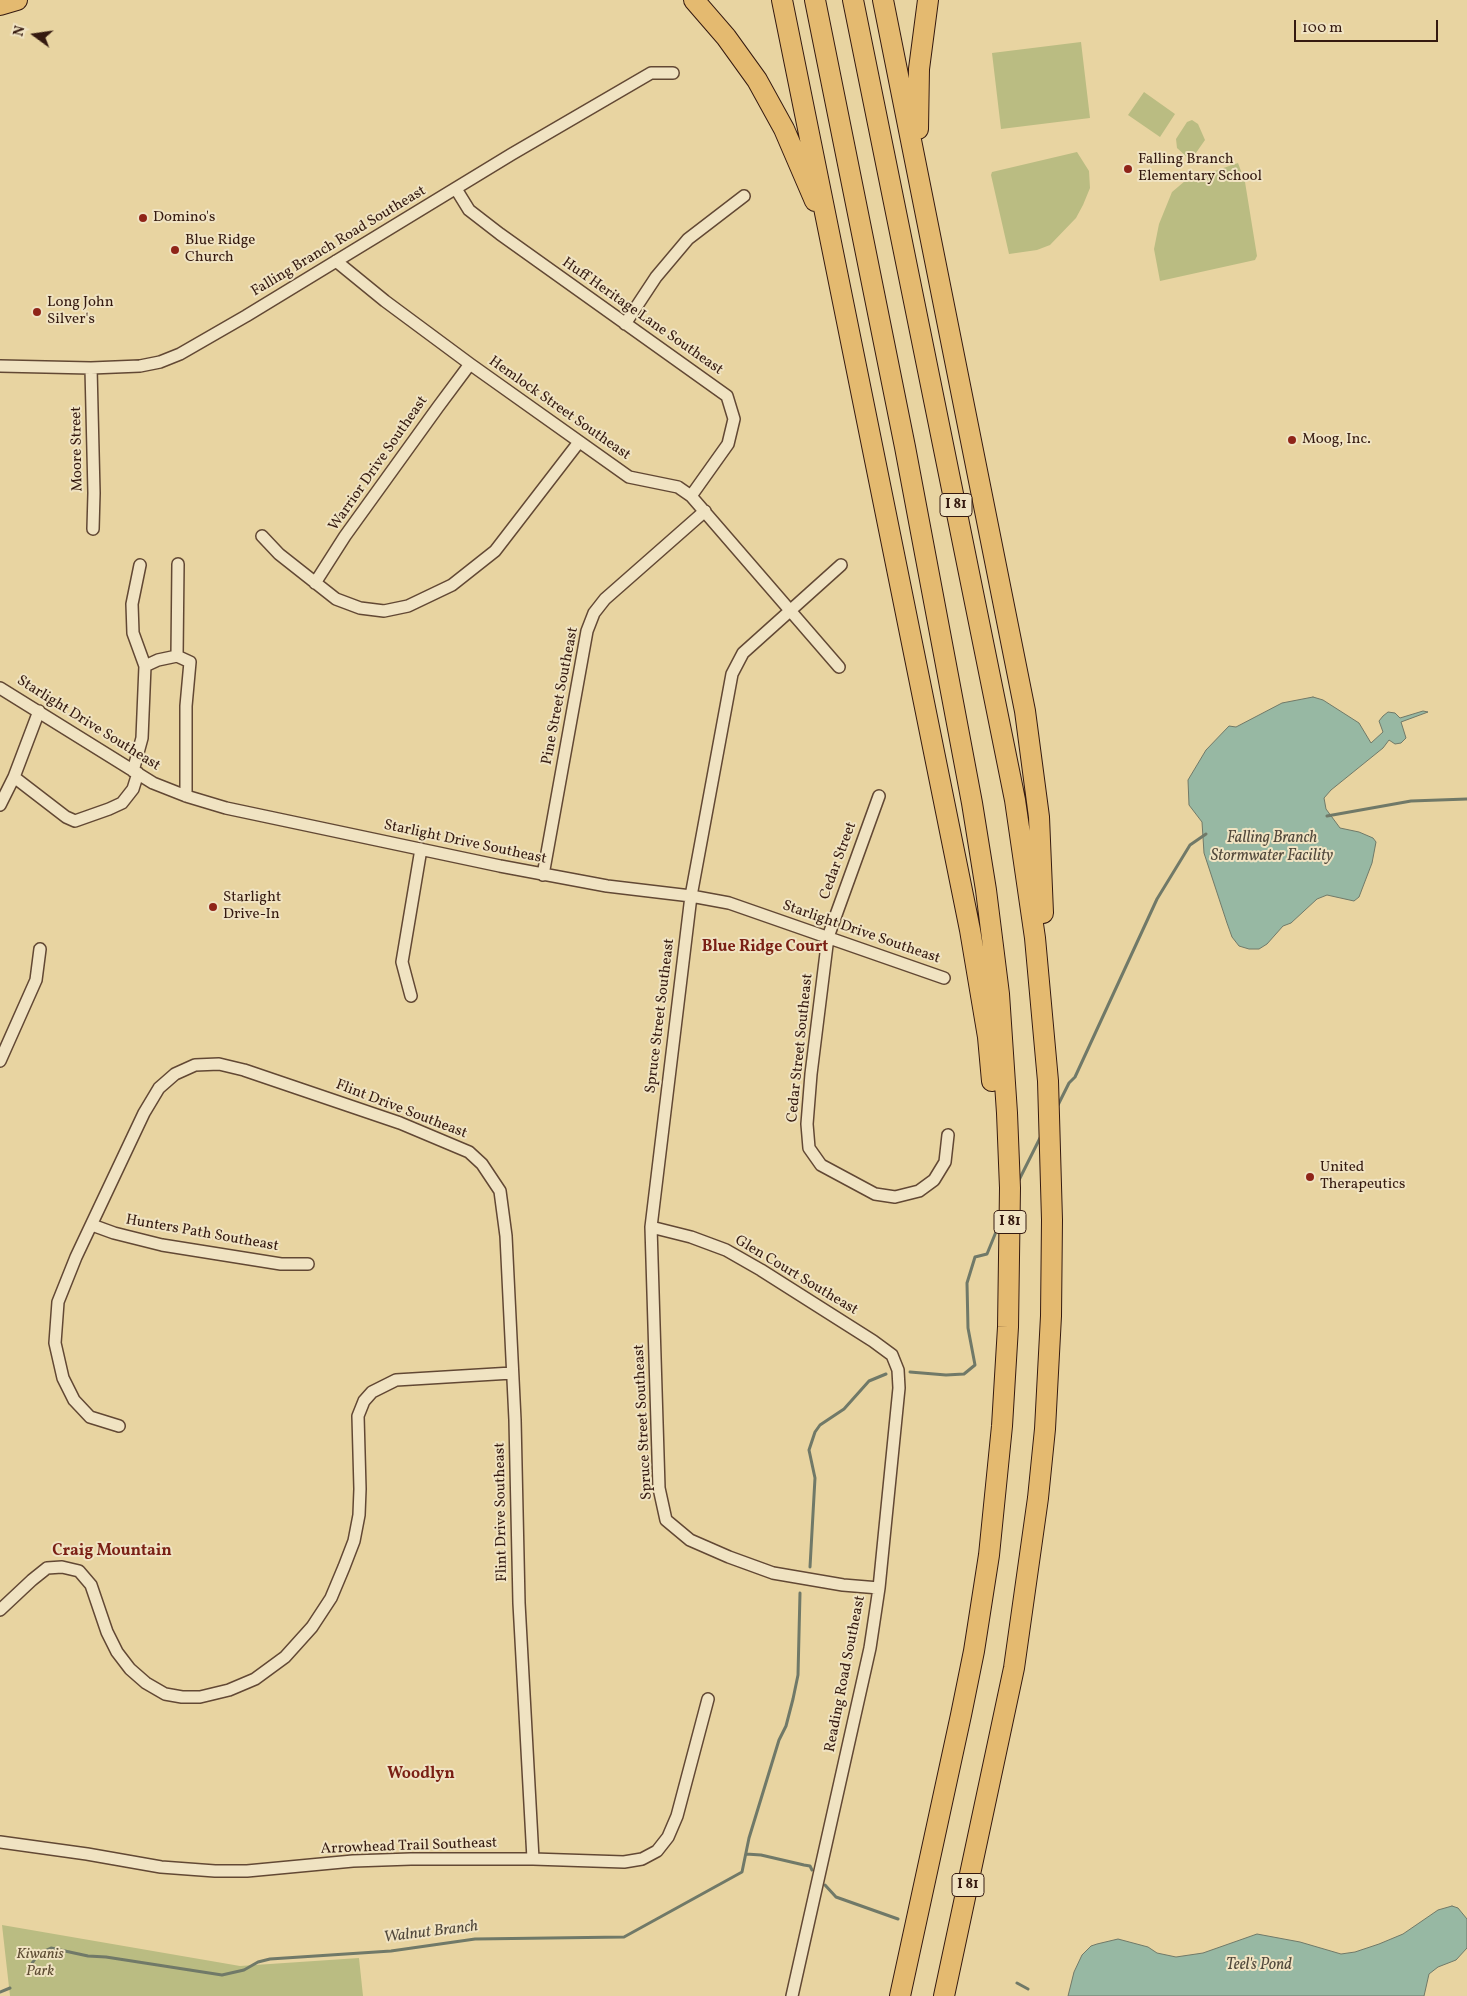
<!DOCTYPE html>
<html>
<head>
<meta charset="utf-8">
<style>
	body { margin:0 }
	#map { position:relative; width:1467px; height:1996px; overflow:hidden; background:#e8d4a1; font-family:Vollkorn,serif }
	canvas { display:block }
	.north { position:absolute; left:10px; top:10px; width:50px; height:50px; -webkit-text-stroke:4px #f0e3c2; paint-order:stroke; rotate:284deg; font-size:14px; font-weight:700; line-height:20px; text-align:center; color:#351a10 }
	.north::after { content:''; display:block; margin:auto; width:18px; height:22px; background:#351a10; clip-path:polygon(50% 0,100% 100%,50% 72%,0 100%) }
	.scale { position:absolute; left:1294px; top:20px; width:144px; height:22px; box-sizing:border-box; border:2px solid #351a10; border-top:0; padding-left:6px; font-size:15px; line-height:18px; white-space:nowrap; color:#351a10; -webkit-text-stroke:4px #f0e3c2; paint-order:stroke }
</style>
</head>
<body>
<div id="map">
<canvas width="1467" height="1996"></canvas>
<div class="north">N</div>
<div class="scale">100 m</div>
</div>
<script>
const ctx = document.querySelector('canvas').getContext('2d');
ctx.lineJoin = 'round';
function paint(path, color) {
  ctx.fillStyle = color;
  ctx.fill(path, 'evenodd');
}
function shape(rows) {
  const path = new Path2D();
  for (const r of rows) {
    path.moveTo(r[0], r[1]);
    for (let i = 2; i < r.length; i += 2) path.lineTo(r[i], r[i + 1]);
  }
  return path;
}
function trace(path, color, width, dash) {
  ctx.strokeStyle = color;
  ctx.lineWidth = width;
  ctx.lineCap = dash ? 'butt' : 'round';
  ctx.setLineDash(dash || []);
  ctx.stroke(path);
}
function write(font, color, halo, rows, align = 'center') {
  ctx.font = font + ' Vollkorn,serif';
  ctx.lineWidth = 4;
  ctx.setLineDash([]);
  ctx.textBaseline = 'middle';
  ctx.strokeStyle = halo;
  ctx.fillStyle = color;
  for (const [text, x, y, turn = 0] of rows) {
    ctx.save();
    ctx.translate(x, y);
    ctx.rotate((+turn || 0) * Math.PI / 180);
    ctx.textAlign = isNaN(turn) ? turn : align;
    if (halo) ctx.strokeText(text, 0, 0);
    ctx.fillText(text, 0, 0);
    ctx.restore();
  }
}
paint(shape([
	[1081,42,1090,118,1001,129,992,53],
	[1144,92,1175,114,1160,137,1128,115],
	[1192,120,1198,124,1205,140,1191,160,1188,158,1177,148,1176,139,1187,122],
	[1077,152,1089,171,1090,188,1083,205,1076,218,1050,245,1037,250,1009,254,991,175,992,172],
	[1238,163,1245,182,1257,256,1255,260,1160,281,1154,249,1159,224,1172,192,1185,181],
	[2,1925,240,1966,359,1958,363,1996,10,1996]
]), '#babc82');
const water = shape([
	[1313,697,1323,700,1359,723,1371,743,1383,732,1379,721,1383,716,1388,712,1395,713,1400,718,1423,711,1428,712,1401,722,1406,738,1401,743,1395,744,1389,740,1383,748,1331,790,1324,798,1326,809,1340,828,1359,832,1373,838,1376,842,1372,863,1359,897,1354,901,1327,895,1317,899,1291,923,1283,926,1267,944,1259,949,1249,949,1239,946,1232,937,1227,923,1204,853,1202,822,1189,805,1188,780,1206,750,1229,726,1236,727,1282,703,1313,697],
	[1452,1906,1458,1908,1467,1919,1467,1948,1456,1960,1438,1967,1429,1974,1424,1996,1068,1996,1074,1972,1082,1955,1091,1946,1097,1944,1118,1939,1148,1947,1157,1953,1176,1957,1203,1953,1257,1934,1300,1942,1341,1954,1355,1952,1379,1944,1403,1934,1438,1910,1452,1906]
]);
paint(water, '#97b8a3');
trace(water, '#707968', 1);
trace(shape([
	[1327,816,1411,801,1467,799],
	[1057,1107,1069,1083,1075,1077,1157,899,1190,845,1206,834],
	[1018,1182,1041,1136],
	[910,1372,946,1375,964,1374,975,1365,968,1328,967,1283,975,1257,987,1254,1000,1222],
	[810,1567,815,1478,809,1450,815,1432,820,1425,844,1409,869,1381,886,1374],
	[746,1854,761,1855,804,1865,810,1866,812,1870],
	[825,1885,836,1897,898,1919],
	[31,1965,38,1954,51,1948,88,1956,106,1957,222,1975,244,1970,258,1962,270,1959,391,1951,475,1939,624,1937,742,1872,749,1838,779,1740,786,1726,793,1699,798,1675,800,1593],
	[1017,1983,1028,1989],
	[0,1992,10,1988]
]), '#707968', 3);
const minor = shape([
	[456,189,469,210,500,234,727,396,734,419,728,444,691,496],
	[336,261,385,301,470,364,629,477,678,487,691,496,839,667],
	[625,324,656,277,688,239,744,196],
	[0,366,91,368,140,366,160,362,180,354,246,316,512,154,651,73,673,73],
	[91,368,94,493,93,529],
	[262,536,279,554,336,599,360,608,384,611,408,606,452,585,495,551,579,442],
	[178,564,177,656,190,662,186,706,186,796],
	[841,565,743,653,732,674,691,896,651,1227,659,1488,666,1520,690,1540,729,1557,773,1573,843,1585,879,1588],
	[315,583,345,536,438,407,470,364],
	[145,666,158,660,177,656],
	[0,688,153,783,186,796,226,808,500,866,607,886,691,896,729,903,944,978],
	[133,771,142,738,145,666,133,633,132,604,140,565],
	[14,777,66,817,75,821,109,809,122,803,133,789,138,773],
	[879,796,828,937,811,1074,807,1124,809,1148,821,1165,875,1194,895,1197,919,1191,934,1180,945,1162,948,1135],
	[0,805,14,777,39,711],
	[543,875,587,631,594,613,605,599,705,511],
	[411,996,402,962,421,849],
	[0,1061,36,980,40,949],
	[92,1225,114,1233,162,1245,281,1264,308,1264],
	[651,1227,691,1237,726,1250,761,1270,873,1341,892,1355,898,1370,899,1388,879,1588,870,1648,792,1996],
	[119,1426,90,1417,74,1400,63,1378,55,1343,58,1302,76,1257,144,1113,159,1088,175,1074,195,1065,219,1064,244,1070,400,1123,469,1152,482,1164,500,1191,506,1236,515,1420,519,1603,533,1859],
	[0,1610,32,1580,47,1568,62,1567,79,1571,91,1585,107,1632,117,1652,130,1669,146,1683,165,1694,182,1697,200,1697,229,1690,255,1679,285,1657,312,1627,331,1598,344,1567,354,1541,359,1515,360,1489,358,1416,364,1401,372,1392,396,1380,512,1373],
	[0,1842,87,1854,161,1867,215,1871,247,1871,353,1861,411,1859,533,1859,624,1862,642,1859,657,1851,668,1837,677,1816,708,1699]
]);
const motorway = shape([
	[694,0,726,37,757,80,784,129,815,201],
	[782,0,970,930,988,1037,992,1081],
	[815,0,905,447,972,803,986,890,999,994,1007,1113,1010,1188,1008,1327,1002,1426,989,1555,974,1651,961,1715,900,1996],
	[853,0,1015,800,1035,938,1048,1081,1052,1220,1051,1316,1045,1429,1038,1498,1014,1668,944,1996],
	[883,0,1025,711,1039,817,1043,913],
	[0,5,17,0],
	[918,129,919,69,928,0]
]);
trace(minor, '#624834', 14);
trace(motorway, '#351a10', 22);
trace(minor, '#f0e3c2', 11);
trace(motorway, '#e4ba70', 20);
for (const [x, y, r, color] of [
	[1128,169,5,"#8f2418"],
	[143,218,5,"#8f2418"],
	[175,250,5,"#8f2418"],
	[37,312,5,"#8f2418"],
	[1292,440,5,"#8f2418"],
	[213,907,5,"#8f2418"],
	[1310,1177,5,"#8f2418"]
]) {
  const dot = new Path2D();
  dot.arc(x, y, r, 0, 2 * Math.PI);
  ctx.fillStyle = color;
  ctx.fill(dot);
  trace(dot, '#f0e3c2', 2);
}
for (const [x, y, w] of [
	[956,505,32],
	[1010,1222,32],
	[968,1885,32]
]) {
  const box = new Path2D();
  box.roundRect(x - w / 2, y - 11.5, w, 23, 4);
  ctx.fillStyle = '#f0e3c2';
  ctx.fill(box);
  trace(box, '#351a10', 1);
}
write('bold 14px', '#351a10', null, [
	["I 81",956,505],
	["I 81",1010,1222],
	["I 81",968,1885]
]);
write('15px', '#351a10', '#f0e3c2', [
	["Falling Branch",1138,160],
	["Elementary School",1138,177],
	["Domino's",153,218],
	["Blue Ridge",185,241],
	["Church",185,258],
	["Long John",47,303],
	["Silver's",47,320],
	["Moog, Inc.",1302,440],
	["Starlight",223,898],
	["Drive-In",223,915],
	["United",1320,1168],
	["Therapeutics",1320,1185]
], 'left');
write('15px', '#351a10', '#f0e3c2', [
	["Falling Branch Road Southeast",339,242,-31],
	["Huff Heritage Lane Southeast",642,317,35],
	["Hemlock Street Southeast",559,409,35],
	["Moore Street",78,449,-91],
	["Warrior Drive Southeast",379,464,-55],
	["Pine Street Southeast",561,696,-79],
	["Starlight Drive Southeast",88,724,32],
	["Starlight Drive Southeast",465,843,12],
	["Cedar Street",839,861,-70],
	["Starlight Drive Southeast",861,933,19],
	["Spruce Street Southeast",661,1016,-83],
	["Cedar Street Southeast",801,1048,-84],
	["Flint Drive Southeast",401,1110,21],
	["Hunters Path Southeast",202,1234,10],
	["Glen Court Southeast",796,1276,31],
	["Spruce Street Southeast",644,1422,-93],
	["Flint Drive Southeast",502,1512,-91],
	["Reading Road Southeast",846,1674,-79],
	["Arrowhead Trail Southeast",409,1847,-2]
]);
write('italic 15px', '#5d4b32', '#f0e3c2', [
	["Kiwanis",40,1955],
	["Park",40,1972]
]);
write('italic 16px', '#52493c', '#f0e3c2', [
	["Falling Branch",1272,839],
	["Stormwater Facility",1272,857],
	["Walnut Branch",431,1933,-7],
	["Teel's Pond",1259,1966]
]);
write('bold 16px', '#7a1f14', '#f0e3c2', [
	["Blue Ridge Court",765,948],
	["Craig Mountain",112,1552],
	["Woodlyn",421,1775]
]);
</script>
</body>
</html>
